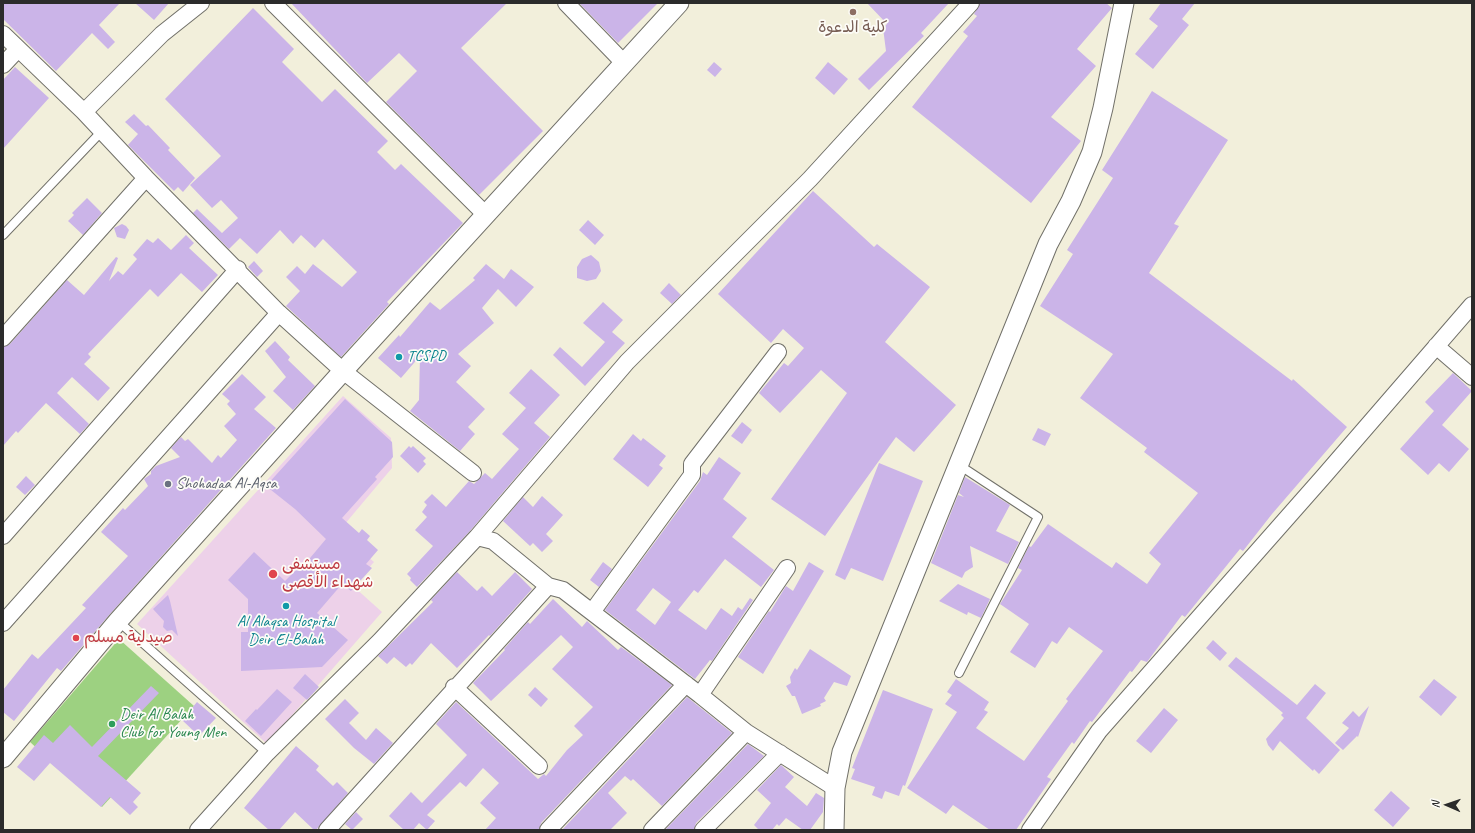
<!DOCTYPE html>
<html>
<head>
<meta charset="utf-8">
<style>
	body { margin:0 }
	#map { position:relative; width:1475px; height:833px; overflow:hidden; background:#f2efdb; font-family:Caveat,sans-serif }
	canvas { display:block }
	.frame { position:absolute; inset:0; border:4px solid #2b2b2b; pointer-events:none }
	.north { position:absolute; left:1427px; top:785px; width:40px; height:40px; -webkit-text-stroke:3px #fdfcf7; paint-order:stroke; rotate:272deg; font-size:11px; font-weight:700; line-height:16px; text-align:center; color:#2b2b2b }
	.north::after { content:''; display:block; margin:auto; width:14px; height:18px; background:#2b2b2b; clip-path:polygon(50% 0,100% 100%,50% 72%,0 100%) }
</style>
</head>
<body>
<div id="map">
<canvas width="1475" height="833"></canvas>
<div class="frame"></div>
<div class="north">N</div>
</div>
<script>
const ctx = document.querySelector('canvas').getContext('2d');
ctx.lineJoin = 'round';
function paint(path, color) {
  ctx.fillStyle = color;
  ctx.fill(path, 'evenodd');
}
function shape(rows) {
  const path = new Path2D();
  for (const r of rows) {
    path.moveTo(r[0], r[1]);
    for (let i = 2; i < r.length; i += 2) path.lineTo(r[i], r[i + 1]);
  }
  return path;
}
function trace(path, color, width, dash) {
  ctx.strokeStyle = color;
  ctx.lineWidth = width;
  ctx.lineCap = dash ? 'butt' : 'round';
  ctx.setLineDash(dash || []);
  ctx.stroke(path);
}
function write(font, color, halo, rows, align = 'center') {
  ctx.font = font + ' Caveat,"Playpen Sans Arabic",sans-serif';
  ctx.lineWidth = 3.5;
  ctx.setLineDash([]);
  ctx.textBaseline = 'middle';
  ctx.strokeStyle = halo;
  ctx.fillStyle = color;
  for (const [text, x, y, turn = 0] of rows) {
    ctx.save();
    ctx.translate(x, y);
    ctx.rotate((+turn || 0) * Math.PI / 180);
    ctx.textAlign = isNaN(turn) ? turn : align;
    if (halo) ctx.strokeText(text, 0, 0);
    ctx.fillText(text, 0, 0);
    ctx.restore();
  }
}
paint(shape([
	[343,396,391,438,392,468,339,531,374,562,353,586,382,612,267,744,137,624]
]), '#edd1e9');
paint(shape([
	[119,639,194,706,102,807,30,742]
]), '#9dd181');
paint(shape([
	[3,3,120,3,99,25,115,42,108,49,92,33,56,71,3,19],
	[135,3,169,3,154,20],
	[291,3,507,3,461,48,543,131,479,195,386,102,417,71,399,53,367,83],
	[579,3,658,3,618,43],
	[867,3,949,3,921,33,924,36,869,90,858,79,886,51,883,28,887,24],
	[980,3,1106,3,1112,8,1077,49,1096,66,1051,117,1081,141,1031,203,912,107,968,36,963,32,977,16,974,14],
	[1161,3,1195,3,1182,19,1189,25,1153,69,1135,54,1158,26,1149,19],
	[253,8,294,49,282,62,322,102,335,89,388,141,377,152,395,170,401,164,463,223,387,302,389,304,341,357,286,306,300,291,286,277,297,266,305,274,313,264,342,287,357,272,323,239,315,248,301,235,293,244,280,230,257,254,240,238,229,249,193,213,197,209,222,233,238,218,221,200,212,208,190,185,221,156,165,99],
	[714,62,722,69,715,77,707,70],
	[828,62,848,79,834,95,815,78],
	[15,67,49,98,3,149,3,80],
	[1152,91,1228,140,1174,224,1179,226,1149,273,1292,381,1293,379,1347,427,1272,514,1243,551,1240,549,1185,617,1182,615,1147,662,1141,660,1132,672,1130,671,1092,722,1090,721,1074,744,1072,742,1047,777,1051,779,1016,830,990,830,953,805,946,814,907,788,957,712,945,704,952,695,947,692,956,679,989,702,984,710,988,712,976,728,1024,761,1068,701,1066,699,1103,651,1069,627,1057,644,1052,641,1035,668,1010,652,1029,624,1000,604,1022,570,1018,568,1029,546,1031,547,1048,524,1112,568,1116,562,1147,584,1161,564,1149,553,1198,493,1144,452,1147,448,1080,398,1113,354,1040,306,1073,254,1067,250,1113,178,1102,170],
	[134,114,146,126,148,125,170,148,168,150,195,178,183,192,178,187,174,191,128,145,138,134,125,122],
	[813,191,874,247,877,244,930,287,885,342,956,405,914,452,896,437,825,536,771,499,847,393,821,370,780,413,759,393,784,363,788,366,804,348,783,329,771,343,718,294],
	[87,198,102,213,83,235,68,221,74,215,72,213],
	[588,220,604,235,595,245,579,230],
	[122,224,126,226,129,230,125,239,117,237,114,228],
	[186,235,194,243,189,248,218,275,202,292,181,273,158,297,150,289,88,354,91,357,84,364,110,388,98,401,72,377,57,393,89,424,80,434,46,403,18,433,16,431,3,446,3,347,10,344,67,280,84,295,116,257,118,258,109,281,118,271,123,275,137,259,133,255,147,239,153,243,158,238,171,250],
	[591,255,599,262,601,271,596,279,587,281,577,278,577,267,582,259],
	[254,261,263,271,257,277,248,267],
	[486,264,504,279,511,269,534,287,516,307,498,289,482,308,494,323,458,354,471,366,456,382,485,409,468,427,475,434,460,451,410,411,419,400,420,356,401,378,378,358,399,335,400,337,430,302,440,310,475,280,473,278],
	[669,283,681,295,672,304,660,293],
	[603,302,623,320,612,332,625,343,585,386,553,355,560,347,582,367,605,342,583,323],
	[275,341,290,357,288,360,315,386,293,410,273,391,286,377,265,351],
	[531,369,560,395,534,423,550,437,470,531,417,587,410,580,411,578,407,574,433,546,415,530,427,517,422,512,427,505,424,502,432,494,446,507,469,481,474,484,485,473,492,479,519,449,502,434,526,408,509,393],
	[1453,373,1472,391,1442,425,1469,449,1449,472,1439,463,1428,475,1400,449,1434,411,1425,402],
	[242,374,266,397,254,409,276,428,110,614,61,671,57,668,14,721,3,712,3,690,32,654,38,659,86,608,82,605,128,556,101,532,123,508,125,510,148,486,144,479,151,474,151,471,156,466,180,457,171,448,181,437,185,441,188,439,212,463,218,455,221,458,237,440,224,426,236,414,227,404,230,401,222,394],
	[345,399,392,442,393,457,375,477,377,479,342,518,359,533,362,529,370,536,367,540,378,550,366,564,372,568,351,591,342,584,317,613,348,640,322,667,241,671,241,632,248,632,248,599,228,580,254,552,285,581,298,568,300,570,326,539,295,509,266,486],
	[742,422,752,430,742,444,731,436],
	[1038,428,1051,434,1045,446,1032,440],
	[633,434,641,441,643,438,666,456,659,465,663,468,648,487,613,459],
	[409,446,411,448,413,446,426,458,423,461,426,464,418,473,400,456],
	[719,457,741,473,723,499,747,518,732,537,774,570,761,587,725,559,698,593,694,590,678,610,706,630,721,608,732,616,738,607,742,610,750,598,753,600,712,661,710,660,695,679,605,610,700,481,703,472,707,475],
	[653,588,671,602,655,625,636,610],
	[879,463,923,481,883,581,851,568,845,580,835,575],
	[26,476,35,485,25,495,16,487],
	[965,477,1010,505,996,531,1019,542,1008,564,970,546,973,567,965,572,962,578,931,563,958,495,964,497,959,493],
	[542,496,563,515,546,534,553,541,542,552,533,543,530,546,503,521,523,497,533,507],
	[603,562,612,569,599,587,590,580],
	[809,562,824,571,763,674,738,657,769,611,770,612,786,586,793,591],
	[457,572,477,591,482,586,492,596,515,572,532,589,490,636,489,635,457,668,431,643,412,665,410,663,406,667,394,657,387,664,378,656,433,602,431,600],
	[958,584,990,599,981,618,968,612,967,615,939,601],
	[168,595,170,601,178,636,172,630,167,631,163,627,164,621,153,609],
	[553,599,582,627,587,621,618,650,621,647,672,685,541,823,539,830,485,830,496,818,480,803,499,783,483,768,466,787,460,782,427,815,435,821,427,830,419,823,413,830,404,830,389,816,411,792,422,803,467,755,436,724,456,702,538,779,544,774,546,776,567,750,583,735,574,726,593,707,552,669,573,647,561,635,491,701,473,683,505,650,504,649,528,622,530,624],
	[1213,640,1227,653,1220,661,1206,648],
	[810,649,851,676,847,686,834,682,824,698,826,701,820,704,821,706,802,714,795,696,792,696,786,686,791,683,790,677,795,668,797,670],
	[1236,657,1297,705,1315,684,1326,693,1306,718,1340,750,1319,774,1314,769,1313,771,1280,741,1273,751,1268,745,1266,739,1284,718,1281,715,1283,713,1228,666],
	[305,674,319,687,307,700,293,688],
	[1434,679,1457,697,1441,716,1419,697],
	[151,686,159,693,98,756,141,793,133,802,138,807,130,815,110,797,101,807,50,763,34,781,17,767,44,735,53,743,70,725,92,747],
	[535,687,548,699,541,707,528,695],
	[277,689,292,702,261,736,245,721,256,709,257,710],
	[883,690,933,709,905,786,903,785,899,796,885,791,882,799,872,795,875,787,851,779,855,769,852,768],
	[687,697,732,733,662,806,633,779,631,781,625,776,608,793,627,813,610,830,562,830],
	[345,699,359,713,349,723,366,740,376,728,393,743,374,764,354,748,325,719],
	[197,702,216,718,199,736,182,720],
	[1369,706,1358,737,1357,736,1343,750,1335,743,1349,728,1342,723,1353,711,1359,717],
	[1164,708,1178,720,1151,753,1136,741],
	[748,744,764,756,696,823,694,830,665,830],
	[296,746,319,766,316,770,333,786,337,782,348,793,316,830,314,830,295,812,279,830,269,830,244,808],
	[781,765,794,777,785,787,807,806,816,793,824,798,823,812,810,830,803,830,786,818,779,826,777,824,772,830,759,830,754,825,771,803,757,790],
	[1391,791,1410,808,1393,827,1374,810],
	[356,812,363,819,352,830,345,824]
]), '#cbb4e8');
const service = shape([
	[3,235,102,131],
	[959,465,1038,517,959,673],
	[118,621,267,753]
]);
const minor = shape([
	[273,3,486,215],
	[566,3,624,63],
	[3,34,84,112,146,178,279,313,343,371,473,473],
	[3,65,18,49],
	[84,112,162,34,201,3],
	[3,338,146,178],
	[1436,346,1472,377],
	[3,536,238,269],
	[477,537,493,541,548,586,563,590,700,695,746,732,835,788],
	[592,612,692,475,692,464,778,352],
	[3,623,279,313],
	[454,687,539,766],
	[700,695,787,568],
	[198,830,267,753,380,641,477,537,627,362,810,179,971,3],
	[327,830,548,586],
	[548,830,686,684],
	[652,830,746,732],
	[703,830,780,753],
	[1030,830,1099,731,1324,476,1472,305]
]);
const tertiary = shape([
	[3,758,118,621,343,371,679,3],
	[834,830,835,788,842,752,1048,244,1071,201,1092,152,1103,108,1124,3]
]);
trace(service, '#717069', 10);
trace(minor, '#717069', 18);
trace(tertiary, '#717069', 21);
trace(service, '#fff', 8);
trace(minor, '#fff', 16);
trace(tertiary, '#fff', 19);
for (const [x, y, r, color] of [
	[853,12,4,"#8d6e63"],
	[399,357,4,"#0f9aa8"],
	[168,484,4,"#6b7280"],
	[273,574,5,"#e0444e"],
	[286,606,4,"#0f9aa8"],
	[76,638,4,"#e0444e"],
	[112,724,4,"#2e9e5b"]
]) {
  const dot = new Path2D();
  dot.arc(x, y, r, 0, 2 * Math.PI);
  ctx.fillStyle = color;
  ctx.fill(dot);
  trace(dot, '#fdfcf7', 1.5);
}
write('16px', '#785e54', '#fdfcf7', [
	["كلية الدعوة",853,28]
]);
write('16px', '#0d838f', '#fdfcf7', [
	["TCSPD",407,357],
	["Al Alaqsa Hospital",286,622,"center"],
	["Deir El-Balah",286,640,"center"]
], 'left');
write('16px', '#5b616d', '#fdfcf7', [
	["Shohadaa Al-Aqsa",176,484]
], 'left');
write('16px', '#be3a42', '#fdfcf7', [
	["مستشفى",282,565],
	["شهداء الأقصى",282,583],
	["صيدلية مسلم",84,638]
], 'left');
write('16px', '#27864d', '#fdfcf7', [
	["Deir Al Balah",120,715],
	["Club for Young Men",120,733]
], 'left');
</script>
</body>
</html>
